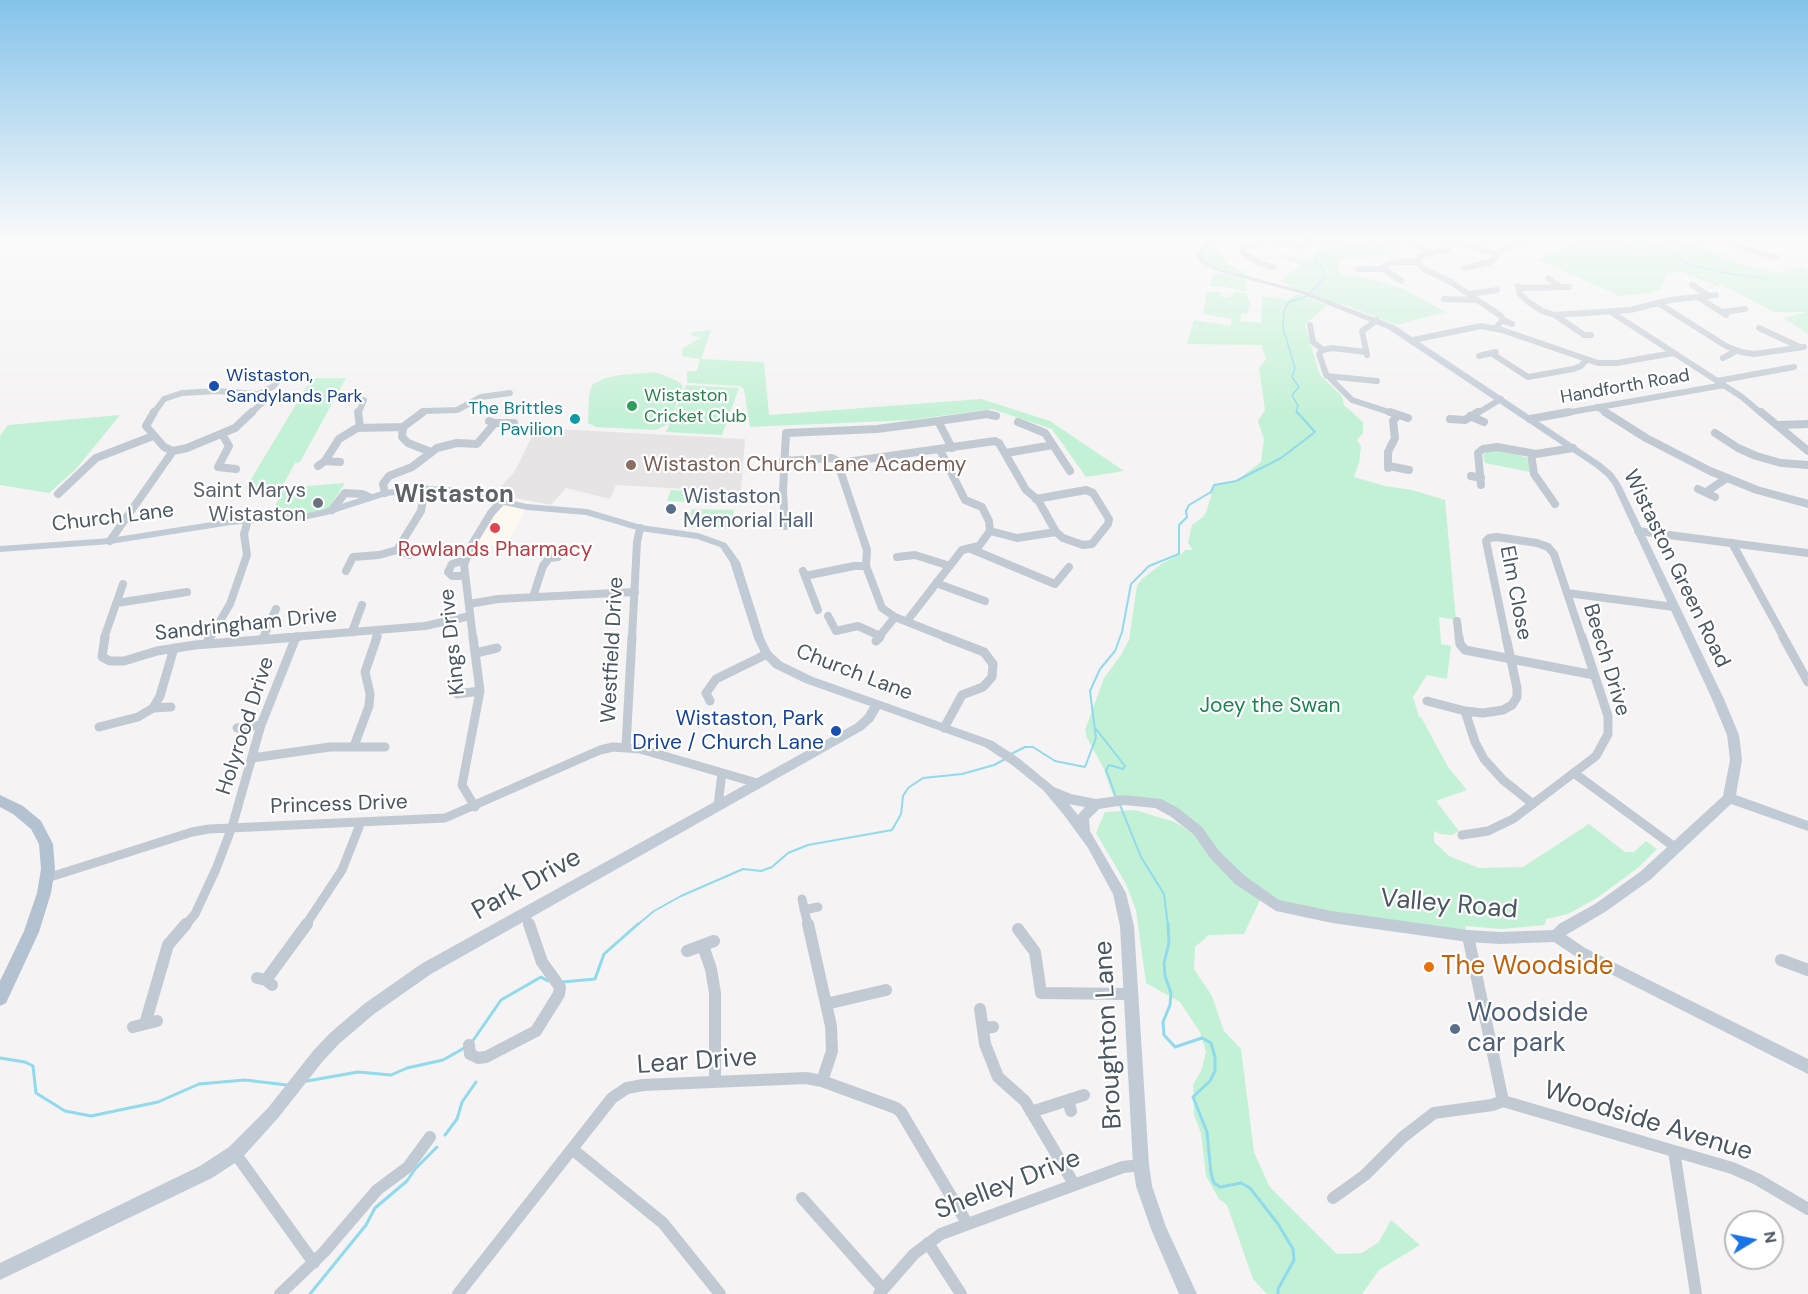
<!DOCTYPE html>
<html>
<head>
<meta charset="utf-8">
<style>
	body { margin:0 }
	#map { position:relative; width:1808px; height:1294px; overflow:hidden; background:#f5f3f3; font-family:"DM Sans",sans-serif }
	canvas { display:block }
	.north { position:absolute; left:1724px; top:1210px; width:60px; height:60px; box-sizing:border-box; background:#fff; border:2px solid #b7bbc0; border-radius:50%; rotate:80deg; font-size:16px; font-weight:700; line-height:24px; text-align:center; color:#4a5661 }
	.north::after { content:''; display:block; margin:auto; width:21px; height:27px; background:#1a73e8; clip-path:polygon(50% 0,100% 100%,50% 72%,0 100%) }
</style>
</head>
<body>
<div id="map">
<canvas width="1808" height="1294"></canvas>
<div class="north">N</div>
</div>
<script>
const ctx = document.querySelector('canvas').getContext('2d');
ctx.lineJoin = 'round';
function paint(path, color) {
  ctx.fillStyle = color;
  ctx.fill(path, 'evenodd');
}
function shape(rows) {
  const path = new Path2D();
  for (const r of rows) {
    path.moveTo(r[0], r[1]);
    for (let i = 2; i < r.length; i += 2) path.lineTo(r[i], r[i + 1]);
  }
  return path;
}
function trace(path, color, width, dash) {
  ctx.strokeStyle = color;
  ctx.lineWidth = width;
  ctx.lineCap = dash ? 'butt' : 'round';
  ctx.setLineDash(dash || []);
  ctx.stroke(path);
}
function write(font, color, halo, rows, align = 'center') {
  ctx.font = font + ' "DM Sans",sans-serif';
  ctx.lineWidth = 4.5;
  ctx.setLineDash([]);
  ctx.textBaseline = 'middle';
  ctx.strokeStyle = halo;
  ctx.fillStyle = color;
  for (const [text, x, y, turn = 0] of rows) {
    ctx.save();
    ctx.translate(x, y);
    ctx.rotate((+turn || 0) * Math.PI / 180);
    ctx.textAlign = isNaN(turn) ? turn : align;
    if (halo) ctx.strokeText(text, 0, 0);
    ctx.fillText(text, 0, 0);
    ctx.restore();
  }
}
paint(shape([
	[501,502,527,507,506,546,471,546]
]), '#fdf9ef');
paint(shape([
	[536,428,745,439,741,492,616,485,610,499,566,488,551,505,494,494,515,471]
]), '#e6e4e5');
paint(shape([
	[1213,238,1215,238,1218,251,1228,263,1255,279,1221,270,1206,263,1203,259,1203,254],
	[1322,238,1404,238,1390,255,1340,259,1338,262,1340,266,1338,271,1344,276,1364,277,1404,289,1445,312,1397,325,1342,304,1339,306,1287,288,1295,287,1280,281,1300,265,1281,257,1285,254,1301,258,1309,257,1323,247,1321,243,1315,241],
	[1585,238,1672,238,1725,253,1721,258,1778,273,1799,267,1808,271,1808,334,1783,318,1806,312,1774,312,1720,284,1709,274,1722,288,1681,272,1667,274,1660,289,1652,293,1620,296,1538,260,1550,252],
	[1212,274,1230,274,1245,279,1247,292,1223,286,1210,287],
	[1207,291,1220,292,1220,296,1228,298,1235,291,1246,294,1250,303,1249,309,1247,314,1242,313,1240,321,1261,323,1262,296,1288,300,1296,294,1327,305,1305,325,1320,375,1342,396,1344,405,1363,422,1363,433,1357,440,1361,447,1359,463,1354,477,1385,486,1412,490,1445,500,1456,620,1439,617,1441,644,1451,646,1447,679,1427,675,1413,697,1419,717,1421,717,1448,767,1467,790,1436,801,1459,831,1452,835,1440,834,1434,831,1434,842,1449,856,1479,868,1523,867,1589,824,1625,852,1634,852,1646,841,1657,849,1639,867,1597,898,1568,914,1546,919,1545,925,1502,929,1465,926,1468,936,1405,927,1261,898,1244,934,1209,935,1195,947,1194,969,1212,996,1224,1031,1241,1049,1254,1152,1269,1186,1337,1254,1362,1253,1379,1242,1391,1220,1420,1245,1379,1270,1362,1294,1267,1294,1253,1279,1227,1205,1219,1199,1206,1176,1201,1133,1194,1115,1193,1085,1201,1071,1206,1052,1200,1032,1180,1002,1146,983,1136,910,1126,884,1096,833,1105,812,1135,810,1175,822,1200,839,1174,812,1114,798,1103,767,1087,738,1085,730,1104,678,1121,655,1129,640,1137,586,1142,579,1163,563,1182,554,1185,550,1193,550,1188,543,1192,525,1203,517,1207,510,1214,485,1236,481,1261,462,1264,439,1258,421,1265,410,1259,368,1266,359,1261,345,1187,344,1194,320,1230,326,1232,319,1203,314],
	[711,330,701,359,764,362,769,415,981,399,1050,421,1124,471,1086,477,1052,429,992,409,910,420,750,427,744,389,739,386,687,383,687,371,697,371,700,359,682,356,682,349,701,337,691,336,692,332],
	[656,372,678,381,683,386,669,424,655,430,596,427,588,423,589,396,592,385,605,378,620,375],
	[312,378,346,378,300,462,295,463,282,487,245,489],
	[686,385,739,388,722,435,666,432],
	[120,415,76,469,49,493,0,485,0,436,8,425],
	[1505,450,1527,458,1530,472,1485,463,1483,456,1487,451],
	[345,483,329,508,308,515,269,516,285,488],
	[671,490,741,494,738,504,667,501],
	[692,509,734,510,729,529,686,527]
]), '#c3f1d5');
trace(shape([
	[1619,238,1661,247,1690,265,1736,275,1769,279],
	[1298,414,1296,411,1298,406,1292,395,1299,387,1292,377,1295,368,1283,328,1284,310,1289,302,1307,296,1325,277,1321,265,1314,262,1318,255,1324,252,1347,253,1347,247,1354,245,1366,250,1379,249,1390,238]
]), '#90daee', 1.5);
trace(shape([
	[1096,729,1125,766,1123,769,1109,765,1106,770,1116,797],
	[1011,754,1025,747,1033,747,1055,761,1085,767,1096,738,1090,691,1100,669,1115,651,1122,632,1131,584,1149,566,1179,554,1179,525,1187,517,1186,511,1189,505,1211,492,1214,485,1236,481,1281,458,1315,432,1297,412],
	[1120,805,1141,857,1164,894,1168,926],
	[636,926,654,911,681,896,743,869,761,871,772,867,788,853,808,845,892,830,901,814,903,796,908,788,923,778,962,774,994,765,1007,758]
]), '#90daee', 2);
trace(shape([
	[1168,924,1169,943,1164,963,1165,976,1171,993,1170,1005,1163,1022,1164,1035,1175,1047,1202,1038,1211,1043,1215,1057,1215,1071,1210,1081,1193,1097,1207,1132,1211,1173,1214,1183,1220,1187,1241,1183,1250,1188,1278,1224,1293,1249,1294,1260,1278,1289,1278,1294],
	[562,982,595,979,604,954,638,924],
	[472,1042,501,1000,541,977,548,981],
	[0,1058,25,1062,33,1066,36,1093,65,1111,91,1116,158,1102,199,1084,245,1080,287,1085],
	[307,1081,358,1072,391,1075,407,1068,443,1060,466,1047],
	[445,1135,457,1119,462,1102,476,1082],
	[310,1294,366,1225,375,1208,407,1181,415,1169,437,1147]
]), '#90daee', 3);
trace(shape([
	[1263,238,1298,246,1316,238],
	[1446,238,1497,254],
	[1510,238,1523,243],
	[1713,238,1730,241,1770,238],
	[1264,240,1259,245,1245,247,1243,252,1257,262,1273,267],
	[1457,241,1445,250,1421,255,1418,262,1424,269,1451,282,1501,316,1503,320,1495,328],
	[1410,242,1430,252],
	[1734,242,1745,248,1775,257],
	[1464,268,1491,262,1500,251,1532,238],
	[1358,269,1385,269],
	[1548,278,1560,287],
	[1401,281,1387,271,1385,265,1395,262,1418,262],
	[1692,285,1709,296],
	[1518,286,1520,294,1527,301,1542,311,1555,315,1630,310,1670,300,1716,295],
	[1519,288,1569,287],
	[1469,294,1497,290],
	[1698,297,1726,315],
	[1444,299,1477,300],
	[1658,303,1726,346,1741,352,1754,354,1804,347],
	[1611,312,1742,397,1762,414],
	[1722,312,1745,309],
	[1555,315,1584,335,1591,335],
	[1503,320,1512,324],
	[1310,325,1313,342,1323,350],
	[1759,328,1800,347],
	[1413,340,1481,326,1502,330,1598,363,1617,363,1673,353],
	[1366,352,1332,348,1323,350,1319,354,1326,374,1352,400,1395,414],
	[1491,353,1528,377,1573,369,1581,366,1586,360],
	[1367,355,1362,331,1377,320],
	[1479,356,1496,352],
	[1723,358,1736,351],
	[1327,376,1377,381],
	[1717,381,1794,367],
	[259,394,274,386,279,379],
	[1597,407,1608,414],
	[153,414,164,399,182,393,218,391,256,394,263,398,262,403,250,414],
	[358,414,364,400],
	[420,414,425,411,457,410,481,397,510,393],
	[1476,414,1501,399],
	[1560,414,1724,385]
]), '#c1cad2', 6);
trace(shape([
	[154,412,146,426,164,447,173,451],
	[358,412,360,427],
	[423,412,403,427,402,437,408,443,431,452],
	[1390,412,1408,418],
	[1605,412,1646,438,1710,471,1757,490,1808,504],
	[1761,412,1808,451],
	[1470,416,1484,422],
	[1450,419,1465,420,1478,412],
	[1530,419,1569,412],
	[1018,422,1045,433,1053,445],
	[495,423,514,423],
	[1779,425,1808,424],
	[1715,433,1738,448,1756,456,1781,463,1808,465],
	[222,434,229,446,218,467,236,469],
	[952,448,938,421,987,414,996,416],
	[940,450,965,500,982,507,989,521,990,531],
	[173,451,187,448,235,428,252,412],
	[1006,453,1053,445,1070,471],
	[1531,454,1534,474,1555,504],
	[325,461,340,462],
	[783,461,832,458,843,464],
	[318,466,325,461,339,439,357,428,403,427],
	[1389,466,1409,470],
	[1388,468,1388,452,1395,438,1393,421,1398,415],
	[1471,476,1481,478],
	[1481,485,1478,453,1483,449,1497,447,1536,454,1573,448],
	[1698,489,1715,497],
	[1706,492,1727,478],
	[385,493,383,484,389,476,412,467,437,448,457,443,477,444,495,423,489,421],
	[58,494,96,458,153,436],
	[1036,499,1086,490,1093,493,1109,519,1108,524,1092,544,1083,545,1063,538,1056,532],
	[332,510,345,493,362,494,369,497],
	[785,526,783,491,786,433,877,429,938,421],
	[1638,531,1808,553],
	[110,541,173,451],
	[1732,543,1784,638],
	[971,549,1055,584,1069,567],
	[397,550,409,555],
	[897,557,915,555,950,566],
	[465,560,452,564,448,572,452,576,465,576],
	[346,571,353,557,379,555,397,550,421,511,425,489],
	[803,571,818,610],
	[805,576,854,566,866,566],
	[936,583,985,601],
	[1567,593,1674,607],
	[533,597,543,566,549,558,558,557],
	[117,603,187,592],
	[469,604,498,599,635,592],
	[828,616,836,631,858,626,880,636],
	[907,621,962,550,979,546,990,531],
	[1457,621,1459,638],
	[352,632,362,605],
	[104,638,123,584],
	[210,638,230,604,247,555,244,534,248,520],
	[263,638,276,609],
	[280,638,425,626,470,616],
	[376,638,379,630],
	[473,638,464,565,471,546,491,513,501,502],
	[632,638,637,542,640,528],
	[878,638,895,617],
	[948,638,895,617,882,608,866,566,867,550,839,467,847,462,995,441,999,443,1026,490,1038,500,1056,532,1017,538,990,531],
	[1506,638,1486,541,1489,538,1497,537,1537,543,1548,547,1554,554,1582,638]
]), '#c1cad2', 8);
trace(shape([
	[105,637,102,657,110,661,124,661,157,651,195,645,298,637],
	[473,637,480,691,462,785,475,807],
	[1459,637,1460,644,1465,650,1594,675],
	[1783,637,1808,682],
	[262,640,264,637],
	[876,641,880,637],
	[206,644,210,637],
	[476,653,497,648],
	[457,694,480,691],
	[710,701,706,693,716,679,767,654],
	[1427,701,1465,711,1483,713,1503,710,1512,705,1517,697,1517,688,1506,637],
	[153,708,171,707],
	[1465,711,1475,742,1484,759,1503,780,1533,804],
	[99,727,138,717,153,708,160,696,174,648],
	[237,728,261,725],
	[944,728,962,695,983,687,992,677,993,664,984,652,945,637],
	[354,746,369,706,370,694,365,672,377,637],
	[626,746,632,637],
	[252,758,330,747,385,747],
	[1574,773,1676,848],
	[718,805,722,773],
	[1462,835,1488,831,1513,819,1596,756,1608,734,1608,716,1582,637],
	[47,878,192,832,209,829,445,818,600,750,613,747,640,749,757,783],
	[802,899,808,926],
	[804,910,818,907],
	[525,914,529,926],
	[185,926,195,914,216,869,232,827,261,725,296,637],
	[305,926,342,870,361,822]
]), '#c1cad2', 9);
trace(shape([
	[808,924,831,1026,832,1051,822,1081],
	[1018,929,1035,952,1041,993,1131,994],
	[703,946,711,969,715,993,715,1082],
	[687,951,714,941],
	[1781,960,1808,970],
	[257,978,266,980,272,985],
	[266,980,307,924],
	[826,1004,886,990],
	[980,1009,985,1044,998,1077,1025,1101,1074,1184],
	[145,1024,168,945,186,924],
	[133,1027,157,1021],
	[983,1028,993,1027],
	[469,1045,470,1054,478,1058,486,1057,536,1031,559,994,560,987,542,962,529,924],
	[1068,1100,1071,1111],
	[1503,1101,1732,1168,1757,1179,1808,1209],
	[1031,1112,1084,1095],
	[572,1149,663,1223,720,1294],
	[1674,1151,1696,1294],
	[235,1153,314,1263],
	[802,1198,883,1289],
	[1333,1198,1365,1175,1403,1137,1434,1113,1492,1105,1503,1101,1468,936],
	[928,1243,961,1294],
	[280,1294,324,1252,377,1190,408,1167,430,1137],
	[458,1294,612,1098,627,1088,643,1085,806,1078,822,1081,896,1108,901,1112,967,1223],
	[879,1294,914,1254,941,1234,1123,1167,1141,1165]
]), '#c1cad2', 12);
paint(shape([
	[1208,238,1214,238,1203,253,1203,259,1206,262,1221,269,1303,291,1394,325,1601,463,1613,473,1621,485,1724,699,1739,735,1742,760,1736,795,1808,821,1808,831,1731,804,1650,880,1605,912,1566,935,1585,948,1808,1059,1808,1074,1575,956,1554,942,1500,944,1468,942,1332,923,1276,911,1235,884,1211,859,1194,835,1170,816,1155,808,1124,805,1099,809,1089,819,1090,831,1126,893,1134,926,1149,1165,1152,1186,1166,1227,1197,1294,1179,1294,1151,1229,1136,1186,1133,1165,1120,926,1113,894,1088,848,1064,815,1043,790,1012,765,985,747,880,709,873,721,863,730,431,974,374,1014,340,1043,323,1061,278,1118,241,1159,212,1178,0,1280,0,1263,200,1166,229,1147,268,1108,313,1051,330,1033,364,1004,421,964,855,724,865,715,870,706,805,683,774,668,763,657,754,638,730,562,720,547,697,539,640,531,586,515,527,510,449,493,425,492,386,496,327,515,308,519,231,525,110,544,0,552,0,546,110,538,231,519,308,513,322,510,385,490,425,486,449,487,527,504,587,509,641,525,698,533,726,543,740,562,764,638,771,652,782,662,813,677,993,741,1020,759,1054,787,1071,794,1096,799,1124,795,1161,799,1178,808,1202,827,1219,851,1245,876,1279,900,1332,911,1468,930,1500,932,1553,930,1559,924,1595,904,1640,872,1723,796,1730,760,1727,735,1712,699,1613,485,1607,477,1595,467,1388,329,1299,293,1217,271,1202,264,1197,259,1197,253,1208,238],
	[1069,804,1085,807,1078,815,1069,804]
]), '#c1cbd6');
paint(shape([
	[0,795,23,806,41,821,53,844,55,869,51,893,39,932,6,1003,0,1006,0,981,24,931,37,893,41,869,39,844,31,829,13,814,0,807,0,795]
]), '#b3c2d1');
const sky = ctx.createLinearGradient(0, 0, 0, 419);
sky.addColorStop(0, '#85c3ea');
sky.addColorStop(0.57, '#fafafa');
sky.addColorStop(1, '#fafafa00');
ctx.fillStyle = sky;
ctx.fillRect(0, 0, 1808, 419);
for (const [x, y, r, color] of [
	[214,386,6,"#1a4fb4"],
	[632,406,6,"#2e9e5b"],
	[575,419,6,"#0f9aa8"],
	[631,465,6,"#8d6e63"],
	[318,503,6,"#6b7280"],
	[671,509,6,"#5c6f8a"],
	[495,528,6,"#e0444e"],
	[836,731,6,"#1a4fb4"],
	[1429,967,6,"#e8710a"],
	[1455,1029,6,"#5c6f8a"]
]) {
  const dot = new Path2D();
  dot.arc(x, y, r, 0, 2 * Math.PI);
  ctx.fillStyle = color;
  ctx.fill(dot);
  trace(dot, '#fff', 2);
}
write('18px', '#164399', '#fff', [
	["Wistaston,",226,376],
	["Sandylands Park",226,397]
], 'left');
write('18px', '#4a5661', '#fff', [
	["Handforth Road",1625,387,-10]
]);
write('18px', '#27864d', '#fff', [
	["Wistaston",644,396],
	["Cricket Club",644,417]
], 'left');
write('18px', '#0d838f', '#fff', [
	["The Brittles",563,409],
	["Pavilion",563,430]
], 'right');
write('21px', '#785e54', '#fff', [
	["Wistaston Church Lane Academy",643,465]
], 'left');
write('21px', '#5b616d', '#fff', [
	["Saint Marys",306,491],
	["Wistaston",306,515]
], 'right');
write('21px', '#4e5e75', '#fff', [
	["Wistaston",683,497],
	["Memorial Hall",683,521]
], 'left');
write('21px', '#4a5661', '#fff', [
	["Church Lane",113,518,-7],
	["Wistaston Green Road",1676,569,64],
	["Elm Close",1515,593,79],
	["Sandringham Drive",246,625,-6],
	["Kings Drive",453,642,-96],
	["Westfield Drive",613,650,-87],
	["Beech Drive",1606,660,73],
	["Church Lane",854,673,21],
	["Holyrood Drive",246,726,-72],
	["Princess Drive",339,805,-2]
]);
write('21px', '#be3a42', '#fff', [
	["Rowlands Pharmacy",495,550]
]);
write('21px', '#17864f', '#fff', [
	["Joey the Swan",1270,706]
]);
write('21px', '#164399', '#fff', [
	["Wistaston, Park",824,719],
	["Drive / Church Lane",824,743]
], 'right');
write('bold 24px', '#5f6368', '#fff', [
	["Wistaston",454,496]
]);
write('26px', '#4a5661', '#fff', [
	["Park Drive",527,885,-29],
	["Valley Road",1449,905,5],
	["Broughton Lane",1109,1035,-93],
	["Lear Drive",697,1062,-4],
	["Woodside Avenue",1648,1122,17],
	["Shelley Drive",1008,1185,-21]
]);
write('26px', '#c56008', '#fff', [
	["The Woodside",1441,967]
], 'left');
write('26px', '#4e5e75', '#fff', [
	["Woodside",1467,1014],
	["car park",1467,1044]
], 'left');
</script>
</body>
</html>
